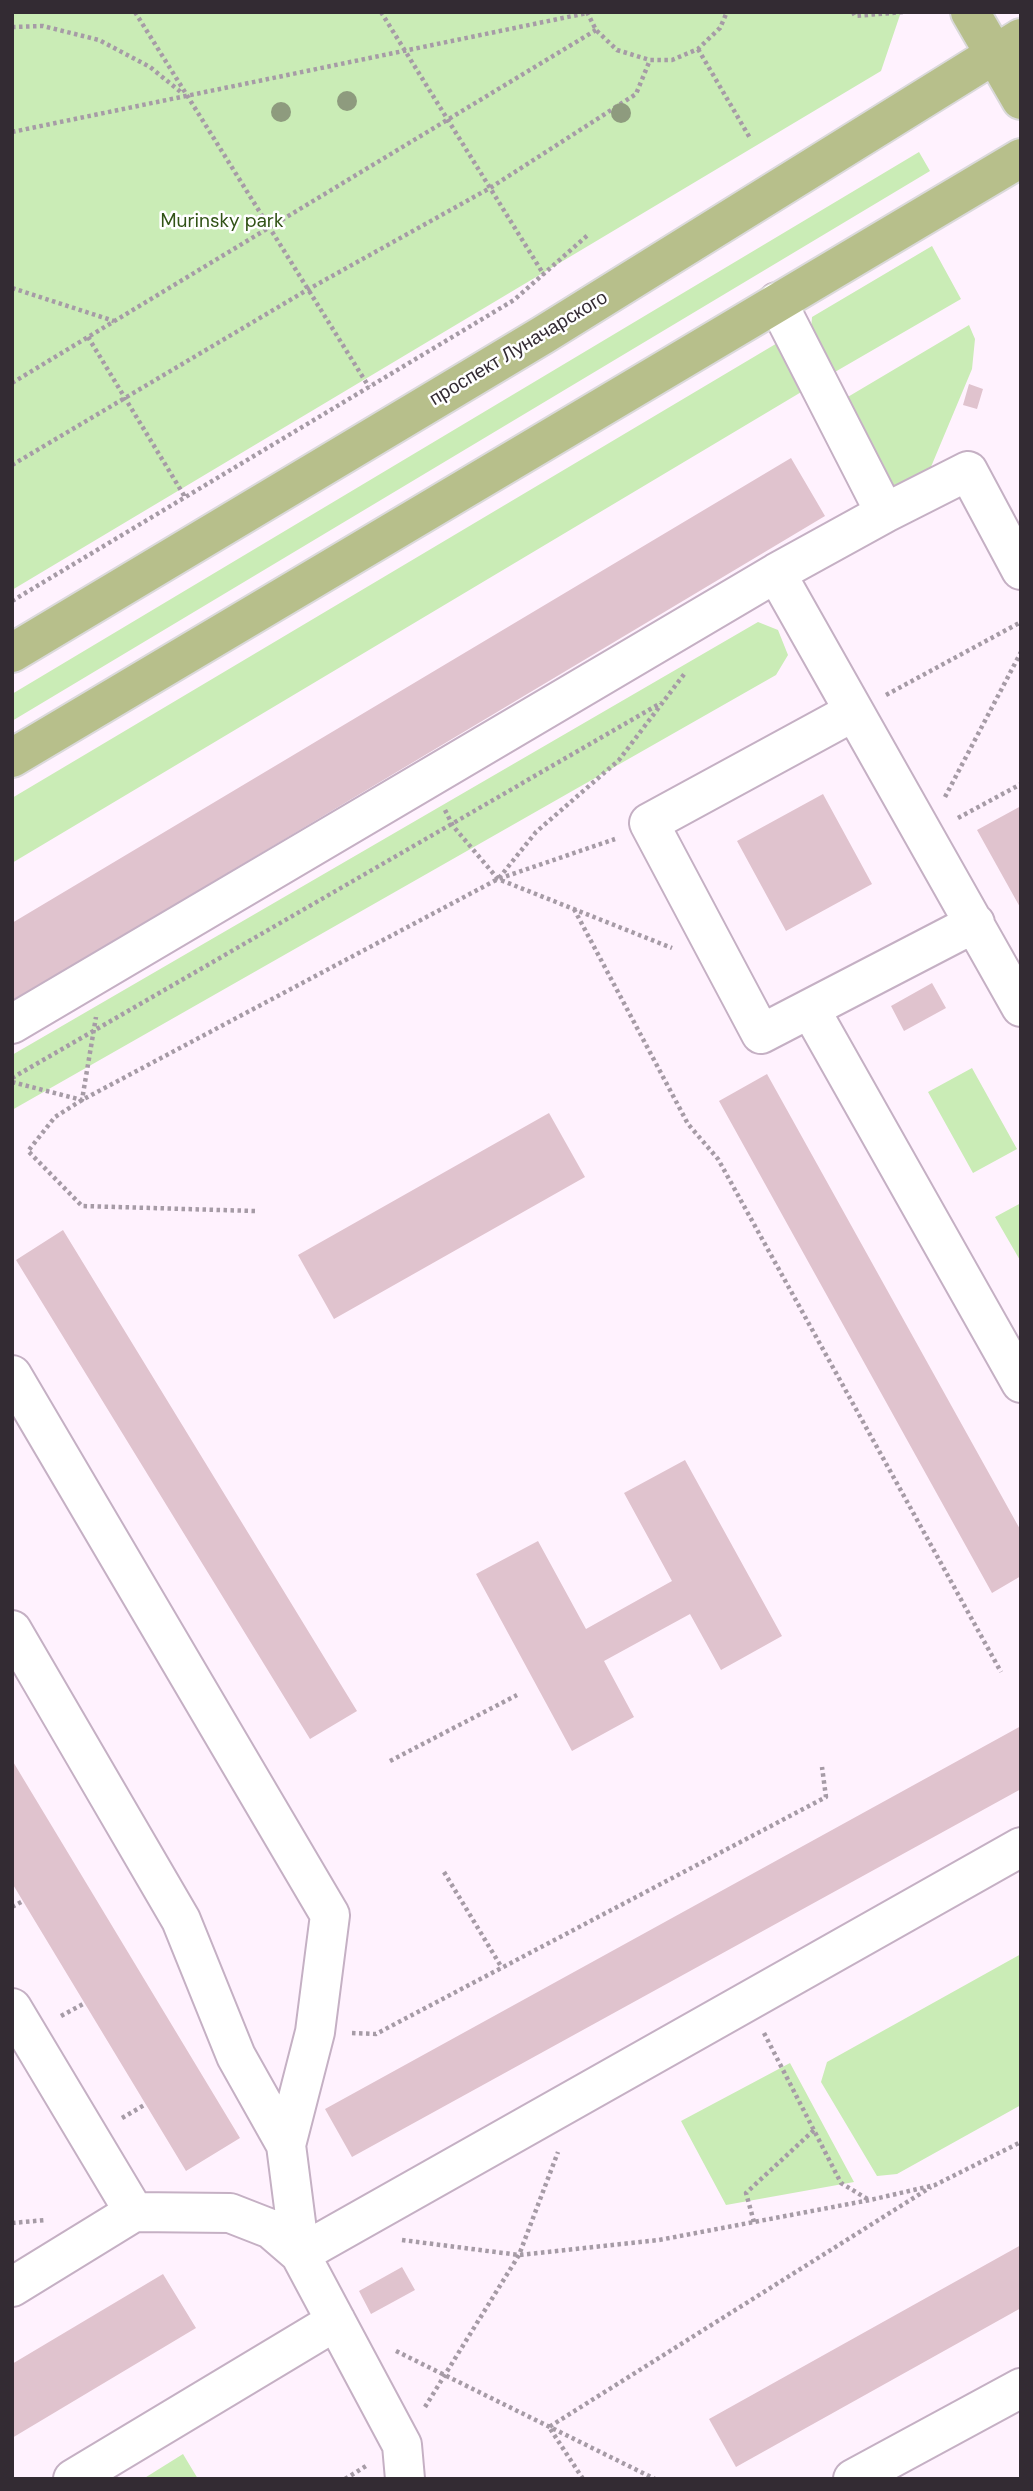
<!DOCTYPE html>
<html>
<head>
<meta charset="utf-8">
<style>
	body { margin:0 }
	#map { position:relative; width:1033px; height:2491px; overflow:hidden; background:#fff2fe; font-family:"DM Sans",sans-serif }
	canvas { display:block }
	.frame { position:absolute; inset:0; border:14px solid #332b33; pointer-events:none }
</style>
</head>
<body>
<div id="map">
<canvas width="1033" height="2491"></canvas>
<div class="frame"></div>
</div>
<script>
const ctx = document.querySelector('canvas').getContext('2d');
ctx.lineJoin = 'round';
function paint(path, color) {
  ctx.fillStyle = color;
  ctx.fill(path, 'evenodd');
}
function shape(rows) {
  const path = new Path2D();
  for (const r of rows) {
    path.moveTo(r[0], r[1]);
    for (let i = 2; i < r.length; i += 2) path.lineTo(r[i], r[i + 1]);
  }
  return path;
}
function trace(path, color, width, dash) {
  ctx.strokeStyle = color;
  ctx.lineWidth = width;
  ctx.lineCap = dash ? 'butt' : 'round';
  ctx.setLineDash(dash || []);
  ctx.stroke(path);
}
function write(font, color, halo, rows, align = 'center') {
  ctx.font = font + ' "DM Sans",sans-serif';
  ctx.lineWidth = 5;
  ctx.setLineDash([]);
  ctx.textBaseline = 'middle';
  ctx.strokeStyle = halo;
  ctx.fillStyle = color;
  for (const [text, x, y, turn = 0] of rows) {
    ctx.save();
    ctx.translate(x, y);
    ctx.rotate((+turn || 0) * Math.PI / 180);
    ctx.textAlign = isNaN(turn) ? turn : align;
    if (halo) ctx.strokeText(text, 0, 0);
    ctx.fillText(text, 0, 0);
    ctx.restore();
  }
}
paint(shape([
	[12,12,901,12,881,71,12,590],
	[919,152,930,171,12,721,12,694],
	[932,246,961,299,828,376,811,330,812,317],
	[969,325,975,339,972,369,928,474,898,491,886,486,841,401],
	[779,342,808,388,12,863,12,798],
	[758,622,778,630,788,655,776,675,12,1110,12,1055],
	[972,1068,1017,1149,973,1173,928,1092],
	[1021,1203,1021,1262,995,1217],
	[1021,1954,1021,2105,897,2174,877,2176,821,2082,827,2062],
	[790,2063,854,2182,726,2205,681,2121],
	[183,2454,198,2479,143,2479]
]), '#caecb6');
paint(shape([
	[969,384,983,389,977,409,963,405],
	[791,458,825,516,12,1002,12,923],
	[823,794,872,884,786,931,737,841],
	[1021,806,1021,909,977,830],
	[932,983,946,1008,904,1031,891,1006],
	[767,1074,1021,1531,1021,1576,992,1593,719,1101],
	[549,1113,585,1177,334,1319,298,1255],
	[63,1230,357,1711,310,1739,16,1260],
	[685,1460,782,1636,721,1670,690,1614,604,1661,634,1717,572,1751,476,1574,538,1541,586,1629,672,1581,624,1493],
	[1021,1726,1021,1789,352,2157,325,2109],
	[12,1760,240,2138,186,2171,12,1883],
	[1021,2245,1021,2308,736,2467,709,2419],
	[402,2267,415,2290,371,2314,359,2291],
	[163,2274,196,2328,12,2438,12,2364]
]), '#e0c3ce');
const minor = shape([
	[885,513,968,471,1021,570],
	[776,573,1021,1007],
	[853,712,649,823,761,1034,975,923],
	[810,1009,1021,1383],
	[12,1024,776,573,885,513,777,302],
	[12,1375,330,1915,315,2032,286,2145,300,2254,402,2445,405,2479],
	[12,1630,181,1920,236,2056,286,2145],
	[12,2008,134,2212,12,2287],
	[134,2212,230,2213,271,2229,300,2254,1021,1847],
	[73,2479,336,2321],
	[853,2479,1021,2388]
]);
const major = shape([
	[970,12,1021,100],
	[12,653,543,335,1021,38],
	[12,758,1021,158]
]);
trace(minor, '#c5b0c4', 42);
trace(major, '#dad9da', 42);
trace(shape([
	[135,12,369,387],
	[381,12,544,275],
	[587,12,596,30,617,50,650,60,672,60,698,49,720,28,727,12],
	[853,12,855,16,903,12],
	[12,27,43,26,99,40,150,67,182,93],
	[698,49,750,138],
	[12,132,587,13],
	[12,288,114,321],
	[88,337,185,497],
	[12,383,596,30],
	[12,465,307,290,490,188,636,94,650,60],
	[12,601,514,300,589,234],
	[886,695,1021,622],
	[945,797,1021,652],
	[445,810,453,826,498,879,672,948],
	[958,818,1021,784],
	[499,878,536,832,619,760,685,673],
	[574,909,688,1124,718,1159,1001,1672],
	[12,1078,661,703],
	[12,1082,82,1100,96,1017],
	[255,1211,82,1206,28,1151,55,1117,82,1100,498,879,615,839],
	[390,1761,517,1695],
	[444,1872,502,1968],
	[12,1907,23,1901],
	[61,2016,85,2003],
	[352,2033,376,2034,826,1797,822,1767],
	[764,2033,841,2183,869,2200],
	[122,2118,146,2104],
	[754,2222,746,2193,814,2130],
	[12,2223,46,2220],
	[402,2240,519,2255,659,2240,870,2200,935,2185,1021,2142],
	[396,2351,655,2479],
	[425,2407,519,2255,558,2152],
	[345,2479,366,2466],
	[583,2479,549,2427,931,2187]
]), '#a69ba6', 4.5, [3.5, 3.5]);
trace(minor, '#fff', 38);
trace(major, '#b7bf8b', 38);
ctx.fillStyle = '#8e9b7e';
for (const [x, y] of [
	[347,101],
	[281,112],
	[621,113]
]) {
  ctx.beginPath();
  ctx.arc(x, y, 10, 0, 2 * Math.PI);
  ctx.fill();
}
write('19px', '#315316', '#fff', [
	["Murinsky park",222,222]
]);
write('19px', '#332b33', '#fff', [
	["проспект Луначарского",519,349,-31]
]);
</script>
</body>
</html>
